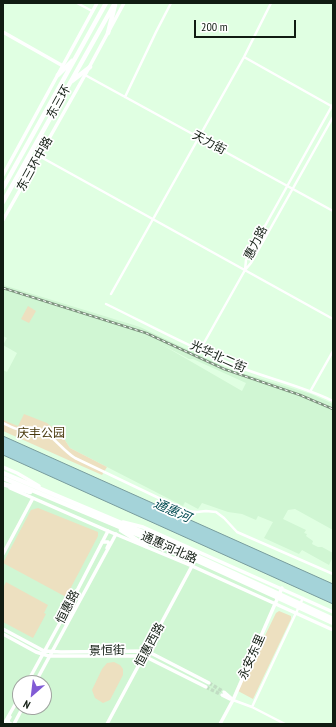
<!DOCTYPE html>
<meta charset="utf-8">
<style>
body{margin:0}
#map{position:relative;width:336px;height:727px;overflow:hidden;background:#e0ffe2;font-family:"PT Sans Narrow",sans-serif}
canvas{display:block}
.frame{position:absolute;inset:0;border:4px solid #111c12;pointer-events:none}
.north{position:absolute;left:12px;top:675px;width:40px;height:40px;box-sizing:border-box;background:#fff;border:1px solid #a0a4a0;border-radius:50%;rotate:208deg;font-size:11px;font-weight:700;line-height:16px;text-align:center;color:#111c12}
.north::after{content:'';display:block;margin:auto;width:14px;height:18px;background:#815bd5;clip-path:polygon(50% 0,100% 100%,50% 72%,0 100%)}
.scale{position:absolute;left:194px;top:20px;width:102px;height:18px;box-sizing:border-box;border:2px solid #111c12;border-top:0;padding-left:5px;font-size:12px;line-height:14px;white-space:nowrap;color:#111c12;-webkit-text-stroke:3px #fff;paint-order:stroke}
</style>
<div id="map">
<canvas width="336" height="727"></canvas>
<div class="frame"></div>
<div class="north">N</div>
<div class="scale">200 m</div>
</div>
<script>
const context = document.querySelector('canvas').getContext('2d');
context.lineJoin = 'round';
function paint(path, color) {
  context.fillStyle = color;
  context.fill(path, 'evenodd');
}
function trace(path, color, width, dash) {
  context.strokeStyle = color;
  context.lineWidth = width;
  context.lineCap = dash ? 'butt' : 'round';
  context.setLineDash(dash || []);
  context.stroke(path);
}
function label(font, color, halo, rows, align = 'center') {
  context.font = font + ' "PT Sans Narrow","Noto Sans SC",sans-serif';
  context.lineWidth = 3.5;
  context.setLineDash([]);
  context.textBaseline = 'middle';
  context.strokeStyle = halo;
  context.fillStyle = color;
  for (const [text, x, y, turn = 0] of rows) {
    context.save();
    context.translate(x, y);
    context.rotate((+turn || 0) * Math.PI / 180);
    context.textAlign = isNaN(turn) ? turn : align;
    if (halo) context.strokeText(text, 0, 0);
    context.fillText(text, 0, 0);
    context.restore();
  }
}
paint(new Path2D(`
 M 3,285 L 140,327 L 229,369 L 311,394 L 333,404 L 333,530 L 295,509 L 288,510 L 283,519 L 306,530 L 304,533 L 307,534 L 306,536 L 313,541 L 312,544 L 318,547 L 322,547 L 333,553 L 333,557 L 329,565 L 302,550 L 299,554 L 264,538 L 273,522 L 258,516 L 256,520 L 242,514 L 228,512 L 202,503 L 198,509 L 185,502 L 183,506 L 70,448 L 61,434 L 18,427 L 3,420 L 3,370 L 7,372 L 17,353 L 3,345 L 7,338 L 3,336 ZM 159,343 L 189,359 L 193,359 L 246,383 L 242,391 Z
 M 3,479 L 277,596 L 233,700 L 220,724 L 3,724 ZM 20,683 L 44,683 L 44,707 L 20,707 Z`), '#d0f6d3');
paint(new Path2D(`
 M 28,306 L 36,311 L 29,323 L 21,319 Z
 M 24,414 L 47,423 L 61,434 L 70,448 L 107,467 L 102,475 L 3,431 L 3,420 L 18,426 Z
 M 38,508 L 98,532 L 98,536 L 66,597 L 3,563 L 31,510 Z
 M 6,582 L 48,605 L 44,613 L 46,614 L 33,638 L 3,622 L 3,588 Z
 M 279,611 L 291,616 L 291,619 L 253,699 L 238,691 L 276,613 Z
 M 114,662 L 120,665 L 123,669 L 123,675 L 110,700 L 103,703 L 95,698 L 92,690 L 102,669 L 107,663 Z`), '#ede0c0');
const water = new Path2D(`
 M 3,436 L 333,584 L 333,604 L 3,455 Z`);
paint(water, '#a4d3d9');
trace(water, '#789c9d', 1);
trace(new Path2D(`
 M 209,683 L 224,692
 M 206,687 L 222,695`), '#c1ddc3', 3.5, [3.5, 2]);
trace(new Path2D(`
 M 77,3 L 92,11
 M 244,57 L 333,107
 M 85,75 L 333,211
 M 125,97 L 156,32 L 171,3
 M 39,156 L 333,319
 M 245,270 L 246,260 L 333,104
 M 111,294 L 244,57 L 271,3
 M 106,304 C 145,323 184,344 224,361 C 260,377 298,384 333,401
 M 200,350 L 245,270 L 251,263 L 333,117
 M 311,390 L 333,351
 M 3,423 C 8,425 13,429 18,429 C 27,429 28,425 39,429 C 53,435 62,450 75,458 L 186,511 L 197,512 L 206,511 L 216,512 L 224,518 L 237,532 L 333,574
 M 233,700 L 252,707 L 285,724
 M 252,707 L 303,598`), '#fff', 2.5);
trace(new Path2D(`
 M 3,32 L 63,66
 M 3,175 L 97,3
 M 3,220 L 85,75 L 124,3
 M 3,467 L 17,473 L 39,486
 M 10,488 L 108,531 L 192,566 L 333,630
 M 123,522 L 143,527 L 333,612
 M 3,554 L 33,498
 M 107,724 L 192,566
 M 220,724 L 233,700 L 282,588`), '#fff', 3.5);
trace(new Path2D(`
 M 102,542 L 108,542 L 109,544 L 107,548
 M 3,629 L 44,651 L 61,652 L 147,651 L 209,683
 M 3,634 L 36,652 L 49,656 L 144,656 L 206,687
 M 27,683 L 66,612 L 108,531
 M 35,683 L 116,534
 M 224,692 L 233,700
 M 222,695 L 230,699
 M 10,717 L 8,720 L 9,723 L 11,724
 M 4,724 L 20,696
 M 14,724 L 23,707`), '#fff', 3.5);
trace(new Path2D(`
 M 108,33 L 115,5
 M 58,75 L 72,61
 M 72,81 L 90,67
 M 3,188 L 106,3
 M 3,202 L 115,3
 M 3,473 L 164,541 L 333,619
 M 3,478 L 165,546 L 333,623
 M 3,484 L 30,492
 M 121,530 L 146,546`), '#fff', 4.5);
const rail = new Path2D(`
 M 3,288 L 146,333 L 224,369 L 300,395 L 333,409`);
trace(rail, '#7e937f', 2.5);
trace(rail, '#fff', 1, [3]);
label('12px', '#111c12', '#fff', [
 ["东三环",59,102,-61],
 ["天力街",209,143,28],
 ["东三环中路",35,164,-61],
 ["惠力路",256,243,-63],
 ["光华北二街",218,357,24],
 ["通惠河北路",169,548,24],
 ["恒惠路",68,607,-63],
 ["恒惠西路",150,645,-62],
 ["景恒街",107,651,-1],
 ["永安东里",252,657,-66]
]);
label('12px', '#49390c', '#fff', [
 ["庆丰公园",41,434]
]);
label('italic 13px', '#004a51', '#fff', [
 ["通惠河",172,511,24]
]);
</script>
